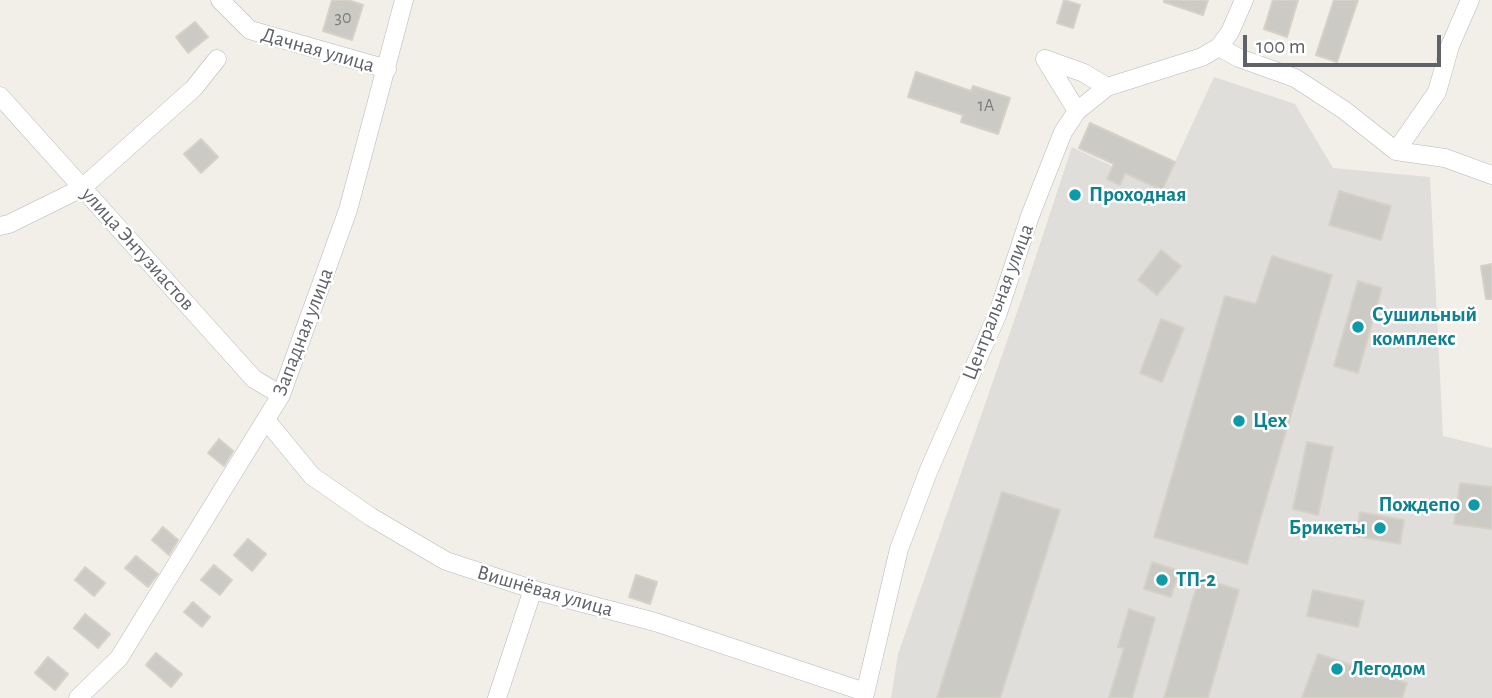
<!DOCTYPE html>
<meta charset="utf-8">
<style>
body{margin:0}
#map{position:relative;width:1492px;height:698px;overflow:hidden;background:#f1efe8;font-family:"Alegreya Sans",sans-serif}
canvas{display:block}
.scale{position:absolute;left:1243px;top:35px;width:198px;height:32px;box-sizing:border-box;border:4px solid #5f6368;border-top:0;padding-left:9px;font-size:21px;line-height:24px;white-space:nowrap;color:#5f6368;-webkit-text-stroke:5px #fff;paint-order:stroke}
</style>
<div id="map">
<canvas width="1492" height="698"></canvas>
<div class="scale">100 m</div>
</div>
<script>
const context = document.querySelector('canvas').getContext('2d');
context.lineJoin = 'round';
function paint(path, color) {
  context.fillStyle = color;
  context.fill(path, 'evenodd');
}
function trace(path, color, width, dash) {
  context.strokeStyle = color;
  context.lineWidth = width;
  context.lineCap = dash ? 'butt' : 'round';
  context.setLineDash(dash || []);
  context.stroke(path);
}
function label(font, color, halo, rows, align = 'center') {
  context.font = font + ' "Alegreya Sans",sans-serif';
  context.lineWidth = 5;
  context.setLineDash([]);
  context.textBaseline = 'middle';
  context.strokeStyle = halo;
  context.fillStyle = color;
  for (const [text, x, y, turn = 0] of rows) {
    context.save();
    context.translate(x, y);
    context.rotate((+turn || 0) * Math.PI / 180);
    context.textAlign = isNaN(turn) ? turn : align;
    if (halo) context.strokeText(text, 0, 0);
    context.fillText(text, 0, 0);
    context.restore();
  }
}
paint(new Path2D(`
 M 1214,77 L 1295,104 L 1333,168 L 1430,177 L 1443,436 L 1492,448 L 1492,698 L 891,698 L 898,654 L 1023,295 L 1072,147 L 1162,190 Z`), '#e0deda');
const building = new Path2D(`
 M 332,0 L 348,0 L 363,5 L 352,40 L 323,31 Z
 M 1064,0 L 1080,5 L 1073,28 L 1057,23 Z
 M 1164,0 L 1208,0 L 1203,15 L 1164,2 Z
 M 1273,0 L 1298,0 L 1287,37 L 1264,29 Z
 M 1334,0 L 1358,0 L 1337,62 L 1316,55 Z
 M 195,22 L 208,37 L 188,53 L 176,37 Z
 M 916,72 L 971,91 L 973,86 L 1010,98 L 998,134 L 961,122 L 963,115 L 908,97 Z
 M 1090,123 L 1175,162 L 1162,190 L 1125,173 L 1120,185 L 1107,179 L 1114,164 L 1079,148 Z
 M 201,139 L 218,157 L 201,173 L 184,154 Z
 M 1339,191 L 1391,206 L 1381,240 L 1329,225 Z
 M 1161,250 L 1181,266 L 1157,295 L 1138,280 Z
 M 1272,256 L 1332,275 L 1247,564 L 1154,537 L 1225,296 L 1256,304 Z
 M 1492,264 L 1492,299 L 1486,299 L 1481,266 Z
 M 1358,281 L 1382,288 L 1358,373 L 1334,366 Z
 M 1161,319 L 1184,328 L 1162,382 L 1140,373 Z
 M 219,439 L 233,451 L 224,466 L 208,453 Z
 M 1307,442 L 1333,447 L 1318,515 L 1293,509 Z
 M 1460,483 L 1492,487 L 1492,529 L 1454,524 Z
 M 1002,492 L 1060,510 L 1000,698 L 937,698 Z
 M 1360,512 L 1404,520 L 1400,544 L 1356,536 Z
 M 163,527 L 178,540 L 169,555 L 152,540 Z
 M 248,539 L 266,554 L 252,571 L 234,555 Z
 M 136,556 L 158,574 L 148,587 L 125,568 Z
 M 1152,562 L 1179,571 L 1171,597 L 1144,589 Z
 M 214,565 L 232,580 L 220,595 L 201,580 Z
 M 85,567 L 105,583 L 94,596 L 75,580 Z
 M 636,575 L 657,582 L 650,604 L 629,597 Z
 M 1199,578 L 1239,590 L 1208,698 L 1164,698 Z
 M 1313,590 L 1364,601 L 1358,627 L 1307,616 Z
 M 193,602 L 210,617 L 202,627 L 184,612 Z
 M 1129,609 L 1155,618 L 1132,698 L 1109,698 L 1124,648 L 1118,647 Z
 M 85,614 L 110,634 L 98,648 L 74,628 Z
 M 156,653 L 182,674 L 171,687 L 146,665 Z
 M 1318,654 L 1407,683 L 1402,698 L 1302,698 Z
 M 48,657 L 68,674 L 55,690 L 35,673 Z`);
paint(building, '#cccac5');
trace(building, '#d6d1c6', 2);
const minor = new Path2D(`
 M 220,0 L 250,30 L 387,69
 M 1219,47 L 1239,58 L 1295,78 L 1344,110 L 1396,151 L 1445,158 L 1492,175
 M 1045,59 L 1084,73 L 1107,87
 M 1045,59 L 1077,111
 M 0,96 L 254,379 L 281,395
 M 1396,151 L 1437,92 L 1450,46 L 1470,0
 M 0,226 L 9,224 L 82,188 L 194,88 L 217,59
 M 266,420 L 312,476 L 371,517 L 446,561 L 541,592 L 655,622 L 865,692
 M 78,698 L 119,658 L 281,395 L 348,210 L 404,0
 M 497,698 L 533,589
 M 864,698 L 899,549 L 928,472 L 998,313 L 1030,216 L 1063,132 L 1077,111 L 1107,87 L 1202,57 L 1219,47 L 1230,32 L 1244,0`);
trace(minor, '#b5b8bc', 19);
trace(minor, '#fff', 18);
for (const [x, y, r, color] of [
 [1075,195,7,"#0f9aa8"],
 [1358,327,7,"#0f9aa8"],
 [1239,421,7,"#0f9aa8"],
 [1474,505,7,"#0f9aa8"],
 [1380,528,7,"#0f9aa8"],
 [1162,580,7,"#0f9aa8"],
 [1337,669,7,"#0f9aa8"]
]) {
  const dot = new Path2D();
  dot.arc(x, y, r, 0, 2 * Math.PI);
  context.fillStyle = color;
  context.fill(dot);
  trace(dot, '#fff', 2.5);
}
label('18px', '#7a7d7f', null, [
 ["30",343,18],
 ["1А",986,106]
]);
label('21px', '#5f6368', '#fff', [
 ["Дачная улица",318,50,16],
 ["улица Энтузиастов",138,249,48],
 ["Центральная улица",998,302,-69],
 ["Западная улица",303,332,-69],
 ["Вишнёвая улица",545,591,16]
]);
label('bold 21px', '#0d838f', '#fff', [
 ["Проходная",1089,195],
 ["Сушильный",1372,315],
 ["комплекс",1372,339],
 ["Цех",1253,421],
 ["Пождепо",1460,505,"right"],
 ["Брикеты",1366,528,"right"],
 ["ТП-2",1176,580],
 ["Легодом",1351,669]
], 'left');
</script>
